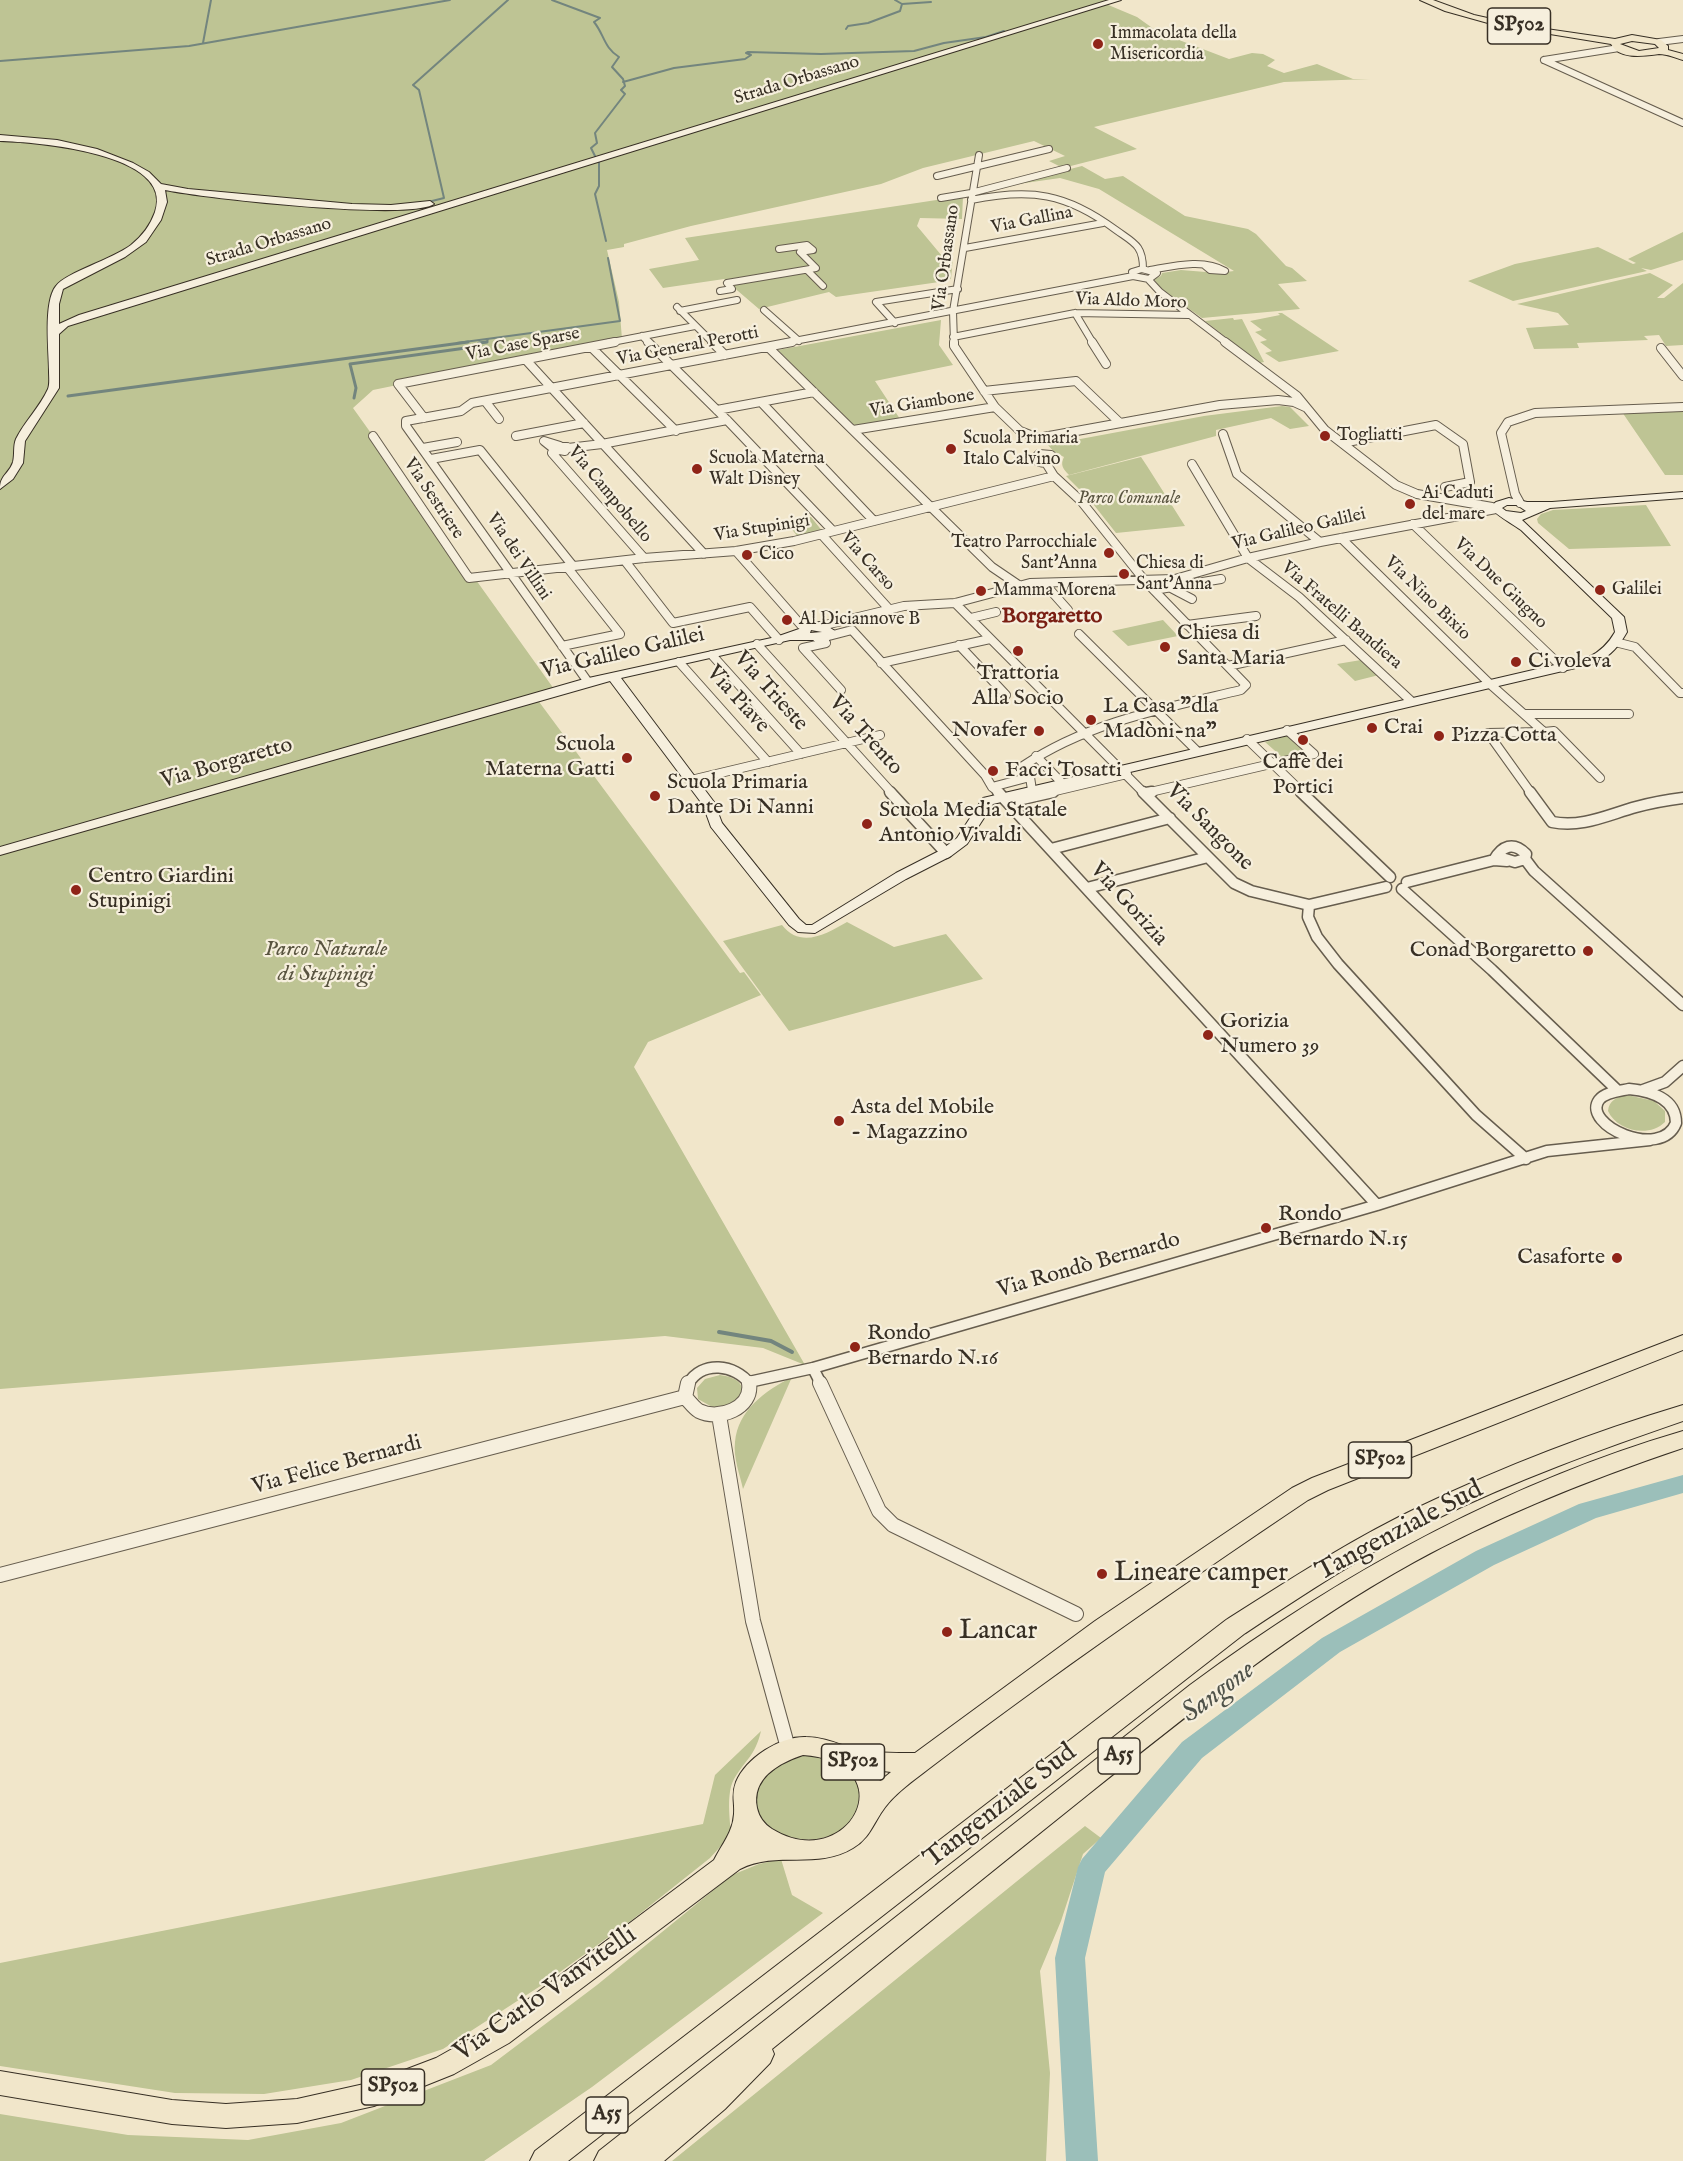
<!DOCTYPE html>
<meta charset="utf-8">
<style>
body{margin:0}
canvas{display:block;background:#f1e6ca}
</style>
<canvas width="1683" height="2161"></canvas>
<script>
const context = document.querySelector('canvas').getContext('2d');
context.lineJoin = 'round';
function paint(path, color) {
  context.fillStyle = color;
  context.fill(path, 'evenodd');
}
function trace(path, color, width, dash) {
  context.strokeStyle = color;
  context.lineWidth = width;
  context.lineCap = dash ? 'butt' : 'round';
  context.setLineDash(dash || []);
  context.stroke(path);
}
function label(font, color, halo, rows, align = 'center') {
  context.font = font + ' "IM FELL English",serif';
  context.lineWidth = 4.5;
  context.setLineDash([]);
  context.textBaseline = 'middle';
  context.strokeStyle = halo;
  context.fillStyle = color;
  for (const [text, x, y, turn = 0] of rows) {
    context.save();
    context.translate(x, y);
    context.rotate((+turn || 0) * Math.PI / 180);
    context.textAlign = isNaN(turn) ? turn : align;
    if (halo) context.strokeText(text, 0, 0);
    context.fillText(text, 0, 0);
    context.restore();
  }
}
paint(new Path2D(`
 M 0,0 L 1116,0 L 1106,4 L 1137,17 L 1158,32 L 1229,59 L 1252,53 L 1263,54 L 1275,60 L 1267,66 L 1284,73 L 1317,64 L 1353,79 L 1370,79 L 1284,82 L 1094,127 L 1137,149 L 1063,168 L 1049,161 L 1065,156 L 1034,141 L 923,168 L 881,184 L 691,226 L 624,244 L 624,247 L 607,250 L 619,302 L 622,339 L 373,390 L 353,408 L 554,689 L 534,695 L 740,973 L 744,972 L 761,995 L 648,1042 L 634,1067 L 805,1365 L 763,1348 L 665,1336 L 0,1389 Z
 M 1082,166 L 1105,179 L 1123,176 L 1185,216 L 1248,229 L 1256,234 L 1286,266 L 1292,268 L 1307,281 L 1278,284 L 1300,309 L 1202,318 L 1161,289 L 1154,279 L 1161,276 L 1162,273 L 1181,270 L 1218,273 L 1234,271 L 1099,189 L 1060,178 L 1004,186 Z
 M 963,196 L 962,219 L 920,218 L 917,226 L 942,256 L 953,256 L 951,279 L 939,282 L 836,297 L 829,292 L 759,309 L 724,279 L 663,288 L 649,269 L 699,260 L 685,238 Z
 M 1683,232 L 1683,260 L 1651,270 L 1641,268 L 1647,271 L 1513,301 L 1468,281 L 1515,264 L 1598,247 L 1633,264 L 1636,263 L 1628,259 Z
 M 1650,273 L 1673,285 L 1657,298 L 1664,298 L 1683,283 L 1683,345 L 1666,346 L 1659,335 L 1644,336 L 1648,340 L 1577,343 L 1579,348 L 1534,349 L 1526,328 L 1569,325 L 1558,313 L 1517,304 Z
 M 1278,313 L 1282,313 L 1339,351 L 1279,362 L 1265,353 L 1272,351 L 1260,342 L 1267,340 L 1255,332 L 1262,330 L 1250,321 L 1280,315 Z
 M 1233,318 L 1234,320 L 1242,319 L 1264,362 L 1259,363 L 1205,321 Z
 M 941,320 L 939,345 L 953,365 L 875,381 L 900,419 L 856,427 L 778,350 Z
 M 1282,406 L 1290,407 L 1309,426 L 1290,429 L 1271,418 L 1216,430 L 1216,436 L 1069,475 C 1063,469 1060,465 1064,457 L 1054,452 L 1048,445 L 1204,416 Z
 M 1683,410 L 1683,475 L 1665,475 L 1622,412 Z
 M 1141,457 L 1147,466 L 1185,526 L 1116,533 L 1090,500 L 1066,476 Z
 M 1646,505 L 1671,546 L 1569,549 L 1538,523 L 1537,519 L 1541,514 L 1553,510 Z
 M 811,517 L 823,532 L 799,538 L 784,520 Z
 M 1163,620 L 1178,636 L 1128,646 L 1112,631 Z
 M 1361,660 L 1379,675 L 1355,681 L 1337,664 Z
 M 1291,735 L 1307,751 L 1282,757 L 1265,742 Z
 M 847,922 L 894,947 L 946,934 L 983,979 L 789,1031 L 723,941 L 782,925 C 801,949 826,934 847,922 Z
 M 1627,1095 L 1654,1101 L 1665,1111 L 1665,1122 C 1649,1138 1617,1131 1608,1111 C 1609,1100 1617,1097 1627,1095 Z
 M 720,1375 C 732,1377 743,1380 743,1394 L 729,1407 L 714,1408 L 698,1399 L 697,1388 L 705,1379 Z
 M 792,1377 L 743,1489 C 740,1475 733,1457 735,1442 C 738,1410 765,1391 792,1377 Z
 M 761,1731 C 755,1756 746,1759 734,1779 C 726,1794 730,1819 731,1835 L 710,1858 L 632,1920 L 542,1985 L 443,2049 L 351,2080 L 264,2094 L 175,2093 L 0,2066 L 0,1963 L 703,1824 L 715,1775 Z
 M 807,1753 C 812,1753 820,1753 825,1755 C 849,1764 872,1789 856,1815 C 823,1867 725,1827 761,1780 C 765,1774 770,1765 776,1762 C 785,1758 797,1756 807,1753 Z
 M 1085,1826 L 1101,1838 L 1083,1854 L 1061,1921 L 1040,1971 L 1050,2073 L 1046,2161 L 672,2161 Z
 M 781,1859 L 792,1895 L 823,1913 L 592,2087 L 484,2161 L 0,2161 L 0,2114 L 128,2135 L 248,2140 L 341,2123 L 491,2065 L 597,1985 L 732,1875 L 759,1864 Z`), '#bec494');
trace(new Path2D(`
 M 552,0 L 600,18 L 594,22 C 604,34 604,48 619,57 L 612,67 L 623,79 L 625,86 L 621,90 L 625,94 L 595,133 L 597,143 L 591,148 L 595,156
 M 895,0 L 902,4
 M 846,29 L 848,26 L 868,23 L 900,11 L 902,4 L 931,2
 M 203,43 L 211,0
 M 0,61 L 189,46 L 450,0
 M 623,82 L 674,68 L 745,59 L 751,55 L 746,53 L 748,52 L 821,54 L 914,51 L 944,43 L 986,37 L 1004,31
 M 599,162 L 599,186 L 595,194 L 606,241
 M 428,202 L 444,198 L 419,90 L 413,85 L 508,0
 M 457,343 L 620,321 L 608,258
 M 479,343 L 487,342 L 488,339`), '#73857e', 2);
trace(new Path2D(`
 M 479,343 L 487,342
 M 68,396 L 468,342
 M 354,398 L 356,388 L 350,364 L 473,347`), '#73857e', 3);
trace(new Path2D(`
 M 719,1332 L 771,1341 L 792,1352`), '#73857e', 4);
paint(new Path2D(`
 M 1683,1475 L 1683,1493 L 1596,1518 L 1494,1565 L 1340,1652 L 1202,1758 L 1105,1872 L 1085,1958 L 1098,2161 L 1066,2161 L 1055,1958 L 1078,1867 L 1082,1859 L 1182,1742 L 1322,1638 L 1476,1551 L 1579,1504 Z`), '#9bbfba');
const streetFar3 = new Path2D(`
 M 1659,42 L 1683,39
 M 1544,60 L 1683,123
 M 1544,60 L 1619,48
 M 937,176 L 1049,149
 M 941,198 L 971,193 L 1067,168
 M 971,200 C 1031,188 1066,193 1116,230 C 1134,243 1143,245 1143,269
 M 965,248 L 1103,223
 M 1142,269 L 1157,273 L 1149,279 L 1133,276 L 1132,272 Z
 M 807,270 L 823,286
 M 1150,270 C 1173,266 1204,258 1225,271 L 1210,270 L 1204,265
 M 1148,279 L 1160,292 L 1227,343
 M 720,291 L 732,289 L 727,283 L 816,268 L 800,252 L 813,250 L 807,245 L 779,249
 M 677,307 L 713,343
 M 764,310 L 799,341
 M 680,311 L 737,300
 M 1075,313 L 1093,343
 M 895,323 L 876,302 L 958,289
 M 642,336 L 649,343
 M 953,337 L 1075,313 L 1189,315
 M 607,343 L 695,326
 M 784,343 L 1133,276
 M 954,343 L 953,311 L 979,155`);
const streetFar2 = new Path2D(`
 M 648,342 L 727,420 L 833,531
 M 712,342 L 725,355
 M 954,342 L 954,346 L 995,407 L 1020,431 L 1038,438 L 1220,405 L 1278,400 L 1294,402 L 1305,407
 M 1092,342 L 1106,364
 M 1225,342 L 1297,396 L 1325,430 L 1396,485 L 1417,494 L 1492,507
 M 591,347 L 676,431
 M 768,347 L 992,567 L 1020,586
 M 1661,348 L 1683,376
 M 526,360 L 704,554
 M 984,391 L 1076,381 L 1120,423
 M 485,401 L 499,419
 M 761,402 L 874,521
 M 717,410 L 814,392
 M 424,418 L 398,384 L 615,342
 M 853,430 L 995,407
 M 1223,434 L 1237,474 L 1320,542
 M 373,436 L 469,578 L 644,558 L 736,551 L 794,541 L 1054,476
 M 516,436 L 584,423
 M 1342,443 L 1436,425 L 1463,444 L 1470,482 L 1445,487
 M 556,447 L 567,447 L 565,451 L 554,449 Z
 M 423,448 L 457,442
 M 568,448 L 602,444 L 727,420
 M 554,449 L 544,441 L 560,446
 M 557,451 L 552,453 L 644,558
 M 1039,454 L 1051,455 L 1055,459 C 1048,464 1041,464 1034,459 Z
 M 431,459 L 480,450 L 573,566
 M 1192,464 L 1248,558 L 1299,597 L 1411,701
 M 1520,503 L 1515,494 L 1501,433 L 1508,422 L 1535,413 L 1683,407
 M 1413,524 L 1563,668
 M 822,535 L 889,609
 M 1341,538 L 1490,684 L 1544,732 L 1554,731 L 1600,778
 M 736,551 L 801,625 L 807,627
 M 625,561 L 673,623 L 750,607 L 779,640
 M 1044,583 L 1068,610
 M 1171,588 L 1192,599
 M 1154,590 L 1221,579
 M 955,603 L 1144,793
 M 971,618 L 996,612
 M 1187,625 L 1256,616
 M 821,626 L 904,606 L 955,603 L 1030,583 L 1175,579 L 1248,558 L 1320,542 L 1496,509
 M 1079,634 L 1197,751
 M 817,638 L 825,641 L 825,637 L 852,630 L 985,775 L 992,787 L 1000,793
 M 825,641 L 826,643 L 803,648 L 841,690
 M 1615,642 L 1635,647 L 1680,693 L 1683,693
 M 757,644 L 892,793
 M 959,645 L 1006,695
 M 562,646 L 620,634 L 567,567
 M 712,655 L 801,754
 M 679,662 L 768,762
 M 881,663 L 990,639
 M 1228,666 L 1346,640
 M 588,682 L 406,426 L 406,421 L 461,411 L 472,403 L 792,342
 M 1524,714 L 1629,714
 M 1247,739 L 1303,793
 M 1036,756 L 1062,783
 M 691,780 L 880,735
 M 992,787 L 1030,777
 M 1032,790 L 1030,777 L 1023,766 C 1088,722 1165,708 1241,690 L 1246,685 L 1145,581 L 1081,501 L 1054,476 L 1046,463
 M 1047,793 L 1127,774
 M 1146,793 L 1314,754 L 1287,730
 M 1531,793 L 1488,733 L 1544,732`);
const streetFar1 = new Path2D(`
 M 890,792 L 946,853
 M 998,792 L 1377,1205
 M 1143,792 L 1234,883 L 1251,891 L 1309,905 L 1386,887
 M 1301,792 L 1390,877
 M 1530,792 L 1552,822 C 1582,828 1607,815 1636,807 C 1651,803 1667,800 1683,798
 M 1146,793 L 1152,792
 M 1009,802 L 1053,792
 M 1051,849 L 1170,818
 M 1525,859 L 1534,871 L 1683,1005
 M 1494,860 C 1502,846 1513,841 1526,854 L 1525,859 L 1515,862 L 1502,858
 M 1407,882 L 1494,860 L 1507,861
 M 1087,888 L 1208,857
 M 1402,889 L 1492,970 L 1617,1090
 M 1309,905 L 1308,917 L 1317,937 L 1338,964 L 1476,1115 L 1526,1159
 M 1629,1089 C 1650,1091 1676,1098 1676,1123 C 1661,1161 1581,1125 1599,1100 C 1605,1092 1620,1091 1629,1089 Z
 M 1643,1090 L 1665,1082 L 1683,1066
 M 813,1368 L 821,1384
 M 749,1382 L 813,1368 L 1377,1205 L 1547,1151 L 1650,1140
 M 688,1384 C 702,1360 735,1364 750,1384`);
const street = new Path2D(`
 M 688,1383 L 685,1397 C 689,1401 694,1408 699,1411 C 719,1421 753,1408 749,1383
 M 820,1383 L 879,1511 L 893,1525 L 1076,1614
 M 719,1415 L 753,1621 L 788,1748
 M 0,1575 L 685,1397`);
const secondary = new Path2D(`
 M 1109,0 L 1121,0 L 68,326 L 59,334 L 59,388 L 25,441 L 23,463 L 13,479 L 0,489 C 0,475 9,474 13,462 C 15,454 13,446 16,439 C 24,422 40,407 48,389 C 50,384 49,377 49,371 C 49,351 43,302 56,286 C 65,273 113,259 131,245 C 142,236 150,226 155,212 C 176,153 35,142 0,141 L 0,135 L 57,140 L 97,149 L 133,163 L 149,172 L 161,184 L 188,189 L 352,204 L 391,205 L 430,201 L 434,204 C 409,221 203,198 165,190 L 167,202 L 161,220 L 146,242 L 125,257 L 63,289 L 59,304 L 59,324 L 79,315 Z
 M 1683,492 L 1683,498 L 1550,508 L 1522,520 L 1624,617 L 1627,632 C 1619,646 1611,655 1597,663 L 993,804 L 967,844 L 951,856 L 906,879 L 815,933 L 798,932 L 789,925 L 711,827 L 703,805 L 610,681 L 0,855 L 0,847 L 584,679 L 776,637 L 799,629 L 803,624 L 821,622 L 835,631 L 829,640 L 790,640 L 621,678 L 714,802 L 722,823 L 799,919 L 806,925 L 812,925 L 896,873 L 941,850 L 957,838 L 983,798 L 1589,657 C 1601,651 1608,644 1615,632 L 1612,618 L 1521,530 C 1510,522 1498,517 1490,507 L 1496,502 L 1509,498 L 1527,502 L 1552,502 ZM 1507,505 L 1517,505 L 1526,511 L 1521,513 L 1506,511 L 1502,508 ZM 811,630 L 822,632 L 810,633 Z`);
const primary = new Path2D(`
 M 1420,0 L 1433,0 L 1474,15 L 1519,25 L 1615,39 L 1632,35 L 1661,40 L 1668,46 L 1668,50 L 1683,54 L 1683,60 C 1676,58 1667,54 1659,54 C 1644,56 1619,60 1611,44 L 1495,25 L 1445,11 ZM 1632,41 L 1655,44 L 1659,48 L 1639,51 L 1620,44 Z
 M 1683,1335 L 1683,1350 L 1328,1490 L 1308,1500 C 1180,1586 1053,1674 931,1767 C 914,1780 892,1795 881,1813 C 872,1827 868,1839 853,1848 C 817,1870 777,1850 740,1869 L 509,2043 L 454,2074 L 374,2106 L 297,2123 L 226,2128 L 172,2124 L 0,2095 L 0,2071 L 172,2100 L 226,2104 L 297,2099 L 373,2082 L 436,2058 L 491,2027 L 714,1860 C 722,1844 733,1832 734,1814 C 735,1802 731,1795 736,1782 C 746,1758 780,1736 806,1737 C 822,1737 836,1743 851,1748 C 871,1753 895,1753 915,1753 L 1095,1621 L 1292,1488 L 1312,1478 ZM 803,1755 C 908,1763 849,1876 772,1829 C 764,1824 759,1817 757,1808 C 751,1778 779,1763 803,1755 ZM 875,1770 L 891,1772 L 880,1781 Z`);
const highway = new Path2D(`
 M 1683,1405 L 1683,1421 C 1599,1450 1516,1480 1436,1519 C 1369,1551 1306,1593 1244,1634 L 568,2161 L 530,2161 L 535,2151 L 1226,1620 C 1289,1580 1352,1539 1419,1507 C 1504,1466 1593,1432 1683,1405 Z
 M 1683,1431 L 1683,1448 C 1591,1479 1500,1515 1414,1562 C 1296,1627 1191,1712 1086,1796 C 981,1880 877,1964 772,2049 L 774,2054 L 770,2063 L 725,2109 L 664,2161 L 594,2161 L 599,2151 L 1190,1685 C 1340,1574 1503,1484 1683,1431 Z`);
trace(streetFar3, '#665d4e', 8);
trace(streetFar2, '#665d4e', 10);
trace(streetFar1, '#665d4e', 13);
trace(street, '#665d4e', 16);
trace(secondary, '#372f24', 2);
trace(primary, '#372f24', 2);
trace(highway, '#372f24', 2);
trace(streetFar3, '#f6efdd', 6);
trace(streetFar2, '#f6efdd', 8);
trace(streetFar1, '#f6efdd', 10);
trace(street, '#f6efdd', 14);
paint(secondary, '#f6efdd');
paint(primary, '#f1e6ca');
paint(highway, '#f1e6ca');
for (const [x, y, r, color] of [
 [1098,44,6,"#8f2418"],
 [1325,436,6,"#8f2418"],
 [951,449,6,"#8f2418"],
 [697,469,6,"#8f2418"],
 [1410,504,6,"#8f2418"],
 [1109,553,6,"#8f2418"],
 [747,555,6,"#8f2418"],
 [1124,574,6,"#8f2418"],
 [1600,590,6,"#8f2418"],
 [981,591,6,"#8f2418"],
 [787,620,6,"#8f2418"],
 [1165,647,6,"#8f2418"],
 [1018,651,6,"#8f2418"],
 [1516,662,6,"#8f2418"],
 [1091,720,6,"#8f2418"],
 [1372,728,6,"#8f2418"],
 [1039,731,6,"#8f2418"],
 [1439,736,6,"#8f2418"],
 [1303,740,6,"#8f2418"],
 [627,758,6,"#8f2418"],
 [993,771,6,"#8f2418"],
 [655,796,6,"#8f2418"],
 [867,824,6,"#8f2418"],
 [76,890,6,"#8f2418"],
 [1588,951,6,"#8f2418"],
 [1208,1035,6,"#8f2418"],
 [839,1121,6,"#8f2418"],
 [1266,1228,6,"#8f2418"],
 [1617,1258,6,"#8f2418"],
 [855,1347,6,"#8f2418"],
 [1102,1574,6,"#8f2418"],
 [947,1632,6,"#8f2418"]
]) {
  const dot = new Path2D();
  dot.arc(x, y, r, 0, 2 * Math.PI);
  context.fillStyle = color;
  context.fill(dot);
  trace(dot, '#f6efdd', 2);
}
label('18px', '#372f24', '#f6efdd', [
 ["Immacolata della",1110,34],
 ["Misericordia",1110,55],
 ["Togliatti",1337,436],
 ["Scuola Primaria",963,439],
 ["Italo Calvino",963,460],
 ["Scuola Materna",709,459],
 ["Walt Disney",709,480],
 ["Ai Caduti",1422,494],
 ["del mare",1422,515],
 ["Teatro Parrocchiale",1097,543,"right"],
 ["Sant'Anna",1097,564,"right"],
 ["Cico",759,555],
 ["Chiesa di",1136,564],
 ["Sant'Anna",1136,585],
 ["Galilei",1612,590],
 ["Mamma Morena",993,591],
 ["Al Diciannove B",799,620]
], 'left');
label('18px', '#372f24', '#f6efdd', [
 ["Strada Orbassano",797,81,-17],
 ["Via Gallina",1032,221,-11],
 ["Strada Orbassano",269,243,-17],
 ["Via Orbassano",947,258,-82],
 ["Via Aldo Moro",1131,302,2],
 ["Via Case Sparse",523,345,-11],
 ["Via General Perotti",688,347,-11],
 ["Via Giambone",922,404,-9],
 ["Via Campobello",609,495,50],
 ["Via Sestriere",433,499,56],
 ["Via Stupinigi",762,529,-9],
 ["Via Galileo Galilei",1299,530,-13],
 ["Via dei Villini",518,557,56],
 ["Via Carso",867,562,48],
 ["Via Due Giugno",1500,584,44],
 ["Via Nino Bixio",1427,599,44],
 ["Via Fratelli Bandiera",1341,616,41]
]);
label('italic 18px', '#595440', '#f6efdd', [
 ["Parco Comunale",1129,499]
]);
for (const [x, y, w] of [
 [1519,26,63],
 [1380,1460,63],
 [1119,1756,42],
 [853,1762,63],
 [393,2087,63],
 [607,2115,42]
]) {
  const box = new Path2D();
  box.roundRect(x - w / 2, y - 18, w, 36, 4.5);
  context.fillStyle = '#f6efdd';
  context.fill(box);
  trace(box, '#372f24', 1.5);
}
label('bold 21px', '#372f24', null, [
 ["SP502",1519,26],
 ["SP502",1380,1460],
 ["A55",1119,1756],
 ["SP502",853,1762],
 ["SP502",393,2087],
 ["A55",607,2115]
]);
label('bold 22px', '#7a1f14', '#f6efdd', [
 ["Borgaretto",1052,617]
]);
label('22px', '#372f24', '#f6efdd', [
 ["Chiesa di",1177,634],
 ["Santa Maria",1177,659],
 ["Ci voleva",1528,662],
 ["Trattoria",1018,674,"center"],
 ["Alla Socio",1018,699,"center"],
 ["La Casa \"dla",1103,707],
 ["Madòni-na\"",1103,732],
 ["Crai",1384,728],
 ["Novafer",1027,731,"right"],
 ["Pizza Cotta",1451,736],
 ["Scuola",615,745,"right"],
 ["Materna Gatti",615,770,"right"],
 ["Caffè dei",1303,763,"center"],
 ["Portici",1303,788,"center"],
 ["Facci Tosatti",1005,771],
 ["Scuola Primaria",667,783],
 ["Dante Di Nanni",667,808],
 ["Scuola Media Statale",879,811],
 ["Antonio Vivaldi",879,836],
 ["Centro Giardini",88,877],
 ["Stupinigi",88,902],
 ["Conad Borgaretto",1576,951,"right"],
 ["Gorizia",1220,1022],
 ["Numero 39",1220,1047],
 ["Asta del Mobile",851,1108],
 ["- Magazzino",851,1133],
 ["Rondo",1278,1215],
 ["Bernardo N.15",1278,1240],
 ["Casaforte",1605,1258,"right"],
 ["Rondo",867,1334],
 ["Bernardo N.16",867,1359]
], 'left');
label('22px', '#372f24', '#f6efdd', [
 ["Via Galileo Galilei",623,654,-13],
 ["Via Trieste",770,692,48],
 ["Via Piave",737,700,48],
 ["Via Trento",865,736,48],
 ["Via Borgaretto",227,764,-16],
 ["Via Sangone",1209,828,45],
 ["Via Gorizia",1128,905,48],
 ["Via Rondò Bernardo",1089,1266,-16],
 ["Via Felice Bernardi",337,1466,-15]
]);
label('italic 22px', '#595440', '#f6efdd', [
 ["Parco Naturale",326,950],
 ["di Stupinigi",326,975]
]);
label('27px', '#372f24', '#f6efdd', [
 ["Tangenziale Sud",1400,1532,-28],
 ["Tangenziale Sud",1001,1807,-38],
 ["Via Carlo Vanvitelli",546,1995,-35]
]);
label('27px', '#372f24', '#f6efdd', [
 ["Lineare camper",1114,1574],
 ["Lancar",959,1632]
], 'left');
label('italic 28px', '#50534a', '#f6efdd', [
 ["Sangone",1219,1693,-37]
]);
</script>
